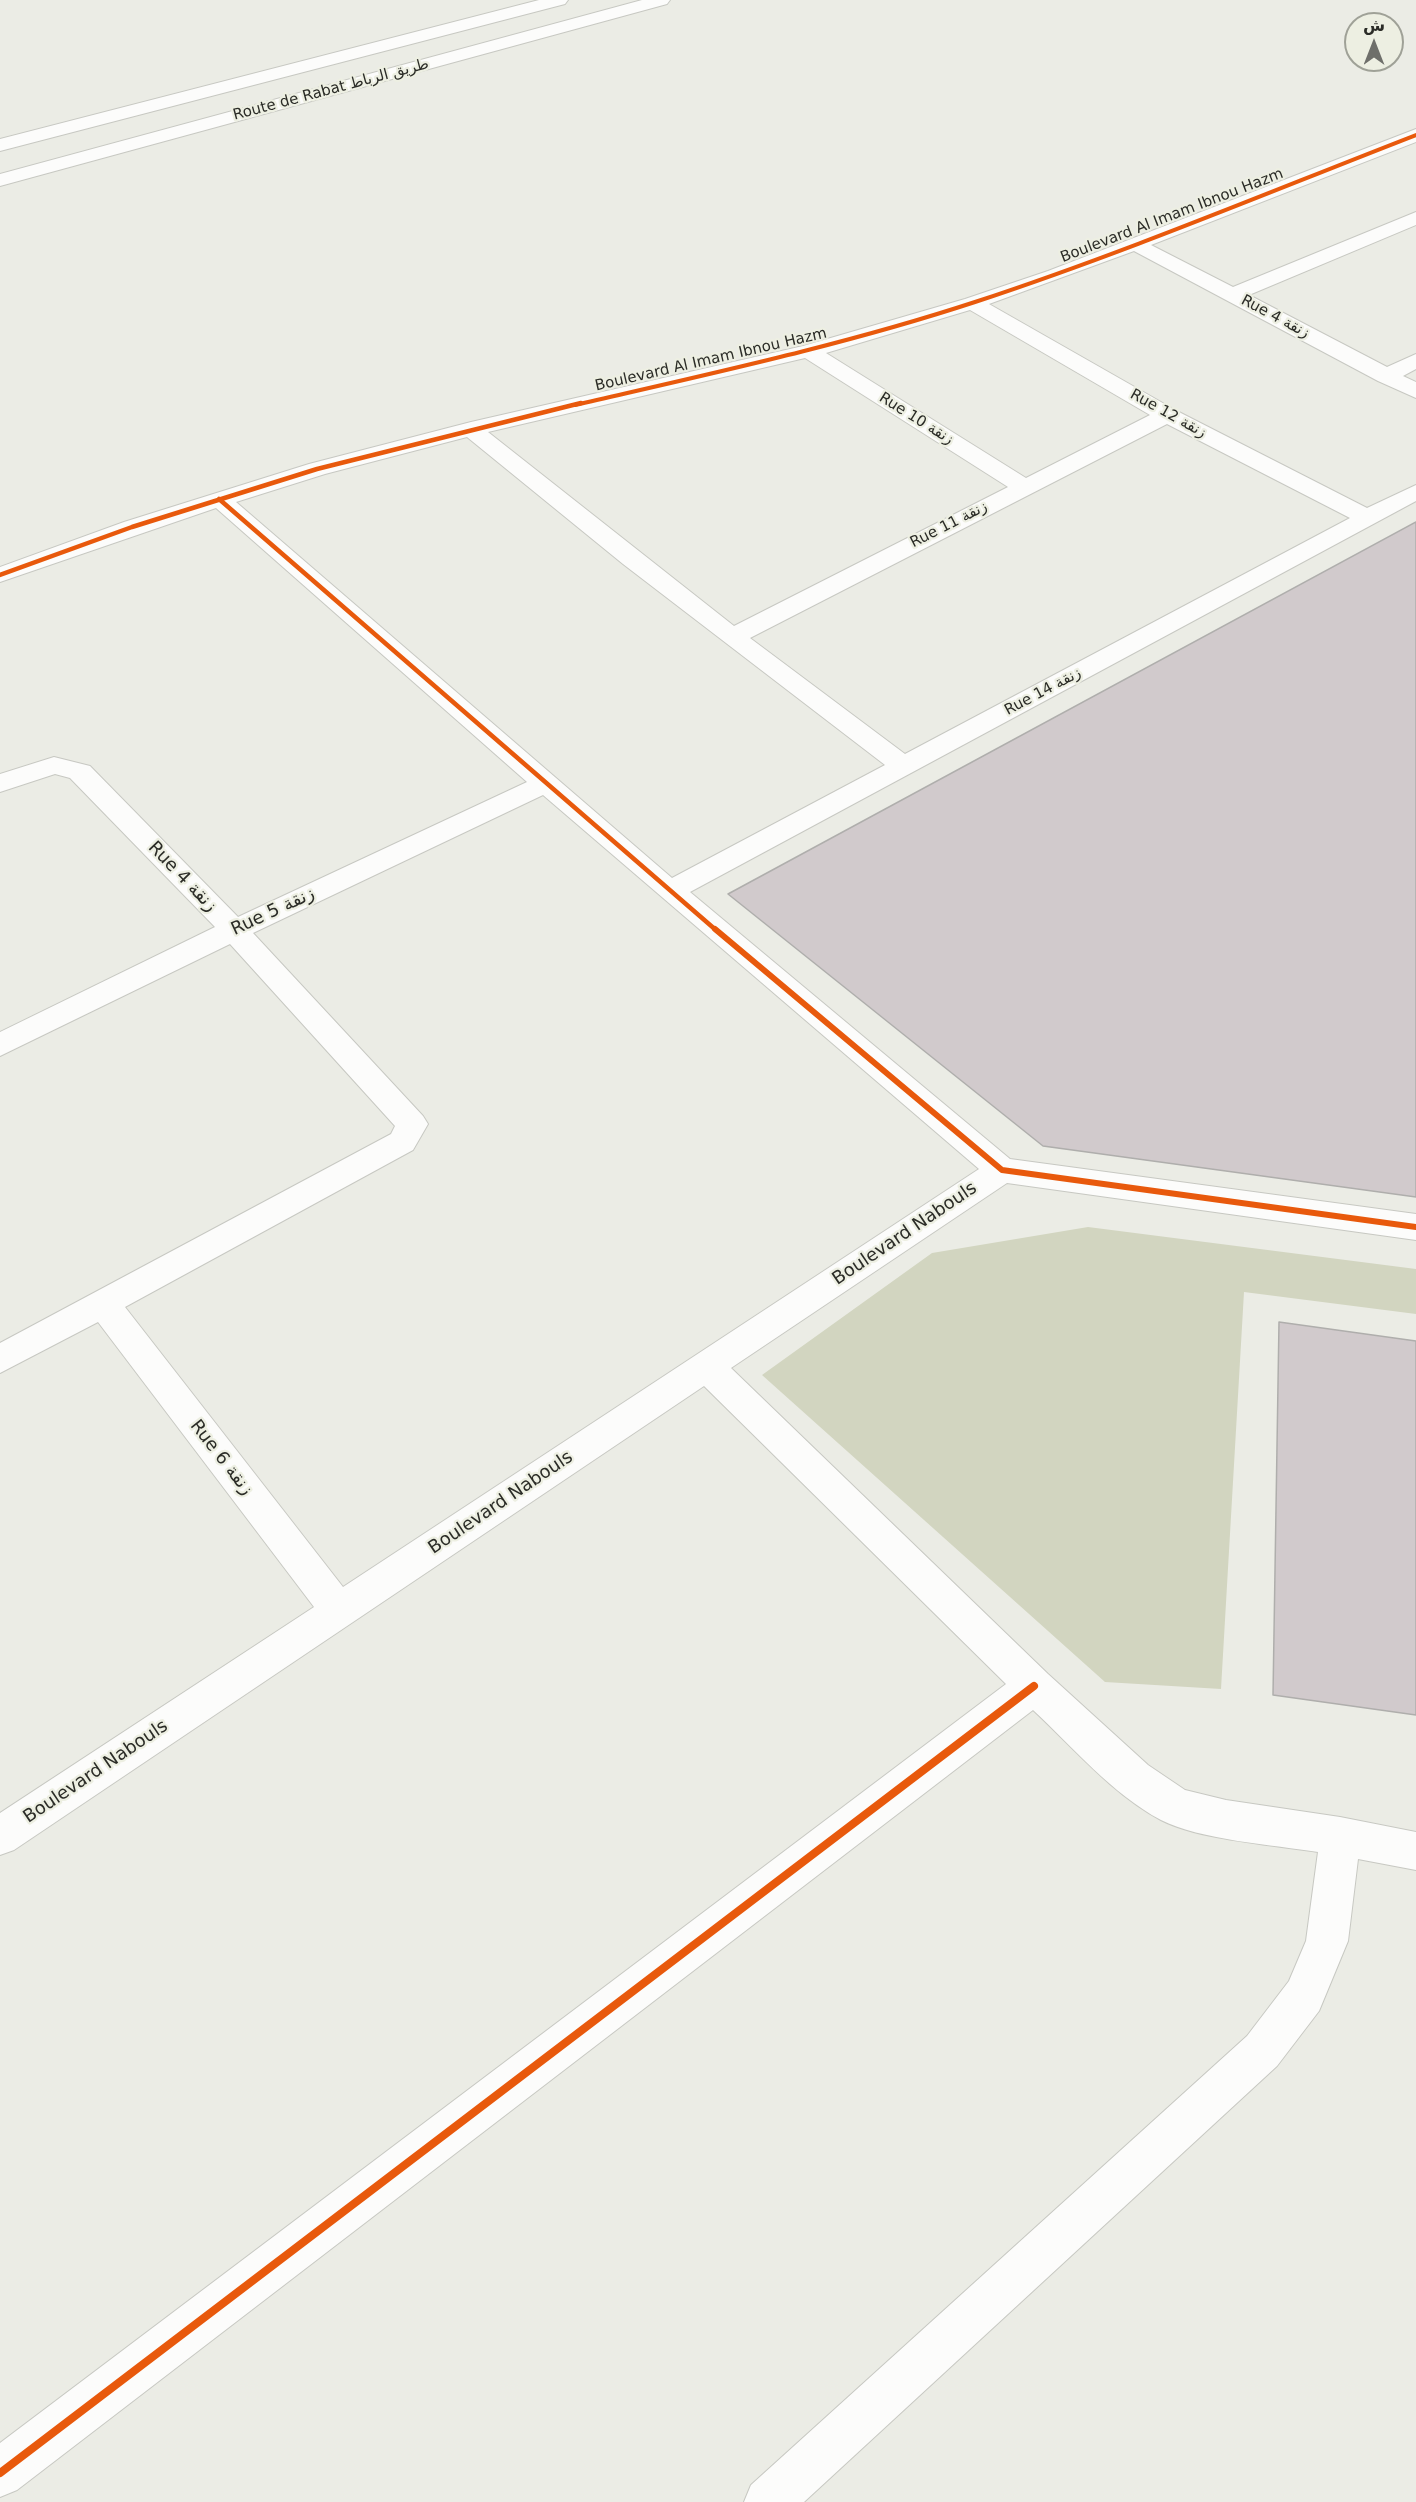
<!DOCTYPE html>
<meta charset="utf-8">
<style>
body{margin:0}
#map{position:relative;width:1416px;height:2502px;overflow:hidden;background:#ebece5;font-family:"DejaVu Sans",Cairo,sans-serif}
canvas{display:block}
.north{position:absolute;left:1344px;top:12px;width:60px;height:60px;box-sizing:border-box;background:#edefe2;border:2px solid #9fa197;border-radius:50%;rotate:0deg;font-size:16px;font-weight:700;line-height:24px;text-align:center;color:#2b2c27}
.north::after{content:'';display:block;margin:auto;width:21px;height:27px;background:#6e6f6a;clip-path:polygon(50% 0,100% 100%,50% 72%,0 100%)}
</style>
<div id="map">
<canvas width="1416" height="2502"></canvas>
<div class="north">ش</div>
</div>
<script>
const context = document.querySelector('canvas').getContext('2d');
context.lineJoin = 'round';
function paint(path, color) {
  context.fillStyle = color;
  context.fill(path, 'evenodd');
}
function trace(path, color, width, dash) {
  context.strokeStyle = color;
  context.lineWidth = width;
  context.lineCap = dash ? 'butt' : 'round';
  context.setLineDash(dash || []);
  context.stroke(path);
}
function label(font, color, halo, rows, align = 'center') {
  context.font = font + ' "DejaVu Sans",Cairo,sans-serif';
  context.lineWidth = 4.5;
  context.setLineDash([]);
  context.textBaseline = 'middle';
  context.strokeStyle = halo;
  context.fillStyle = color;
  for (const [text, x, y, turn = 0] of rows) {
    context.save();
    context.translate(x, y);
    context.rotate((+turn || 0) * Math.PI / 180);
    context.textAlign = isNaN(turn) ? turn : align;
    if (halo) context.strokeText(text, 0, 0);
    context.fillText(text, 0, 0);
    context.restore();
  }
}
paint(new Path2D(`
 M 1088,1227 L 1416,1269 L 1416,1314 L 1244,1292 L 1221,1689 L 1105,1682 L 762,1375 L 932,1253 Z`), '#d2d5c0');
const building = new Path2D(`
 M 1416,522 L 1416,1197 L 1043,1146 L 728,894 Z
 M 1279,1322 L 1416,1341 L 1416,1715 L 1273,1695 Z`);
paint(building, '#d1cacc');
trace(building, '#afaeac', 1.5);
const street = new Path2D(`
 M 1416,129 L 1416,142 L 1151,245 L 1233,287 L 1416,212 L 1416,225 L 1249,295 L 1387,367 L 1416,354 L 1416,369 L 1403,376 L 1416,382 L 1416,398 L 1378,381 L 1134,251 L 989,304 L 1175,410 L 1367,508 L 1416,485 L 1416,501 L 690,892 L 1010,1159 L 1416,1214 L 1416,1240 L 1007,1183 L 731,1368 L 1048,1674 L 1148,1765 L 1185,1790 L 1226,1800 L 1340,1817 L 1416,1832 L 1416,1870 L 1358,1859 L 1348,1941 L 1319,2011 L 1277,2066 L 804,2502 L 744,2502 L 751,2485 L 1247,2036 L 1289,1981 L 1306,1941 L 1318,1852 C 1274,1845 1200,1840 1161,1820 C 1112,1794 1073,1747 1033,1710 L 17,2490 L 0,2497 L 0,2443 L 1006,1684 L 704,1386 L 14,1850 L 0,1855 L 0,1813 L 314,1607 L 98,1322 L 0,1373 L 0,1343 L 391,1134 L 395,1126 L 230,944 L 0,1056 L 0,1032 L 215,927 L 70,778 L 55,774 L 0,792 L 0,774 L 54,757 L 90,766 L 238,917 L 527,782 L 216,508 L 0,582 L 0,567 L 124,522 L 309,464 L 471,422 L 803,346 L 965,299 L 1048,271 ZM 970,310 L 1150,415 L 1026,478 L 826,353 ZM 805,358 L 1008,487 L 734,626 L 488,432 ZM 1167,424 L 1350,518 L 905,754 L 750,638 ZM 467,437 L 623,564 L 885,765 L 672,878 L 236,502 L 325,474 ZM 543,795 L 979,1169 L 343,1587 L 125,1307 L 413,1150 L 428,1124 L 423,1116 L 253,933 Z`);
const primary = new Path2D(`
 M 539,0 L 568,0 L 565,4 L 0,151 L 0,139 Z
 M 642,0 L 670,0 L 667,4 L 0,186 L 0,174 Z`);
trace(street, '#c7c8c2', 2);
trace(primary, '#c7c8c2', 2);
paint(street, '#fcfcfb');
paint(primary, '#fcfcfb');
trace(new Path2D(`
 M 575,405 C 709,374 844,345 975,302 C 1124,253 1269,192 1416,135`), '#e8590c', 4);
trace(new Path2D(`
 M 219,499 L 717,931
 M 0,575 L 132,527 L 317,469 L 581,403`), '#e8590c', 4.5);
trace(new Path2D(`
 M 715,929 L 1002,1170 L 1416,1227`), '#e8590c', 6);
trace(new Path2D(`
 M 0,2473 L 1034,1686`), '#e8590c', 8);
label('15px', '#2b2c27', '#edefe2', [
 ["Route de Rabat طريق الرباط",331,90,-15],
 ["Boulevard Al Imam Ibnou Hazm",1172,216,-21],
 ["Rue 4 زنقة",1275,317,28],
 ["Boulevard Al Imam Ibnou Hazm",711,360,-13],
 ["Rue 12 زنقة",1168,414,29],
 ["Rue 10 زنقة",916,419,32],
 ["Rue 11 زنقة",949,525,-27],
 ["Rue 14 زنقة",1043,692,-28]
]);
label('18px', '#2b2c27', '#edefe2', [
 ["Rue 4 زنقة",182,877,46],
 ["Rue 5 زنقة",273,912,-25],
 ["Boulevard Nabouls",905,1234,-34],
 ["Rue 6 زنقة",221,1458,52],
 ["Boulevard Nabouls",501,1503,-34],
 ["Boulevard Nabouls",96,1772,-34]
]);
</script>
